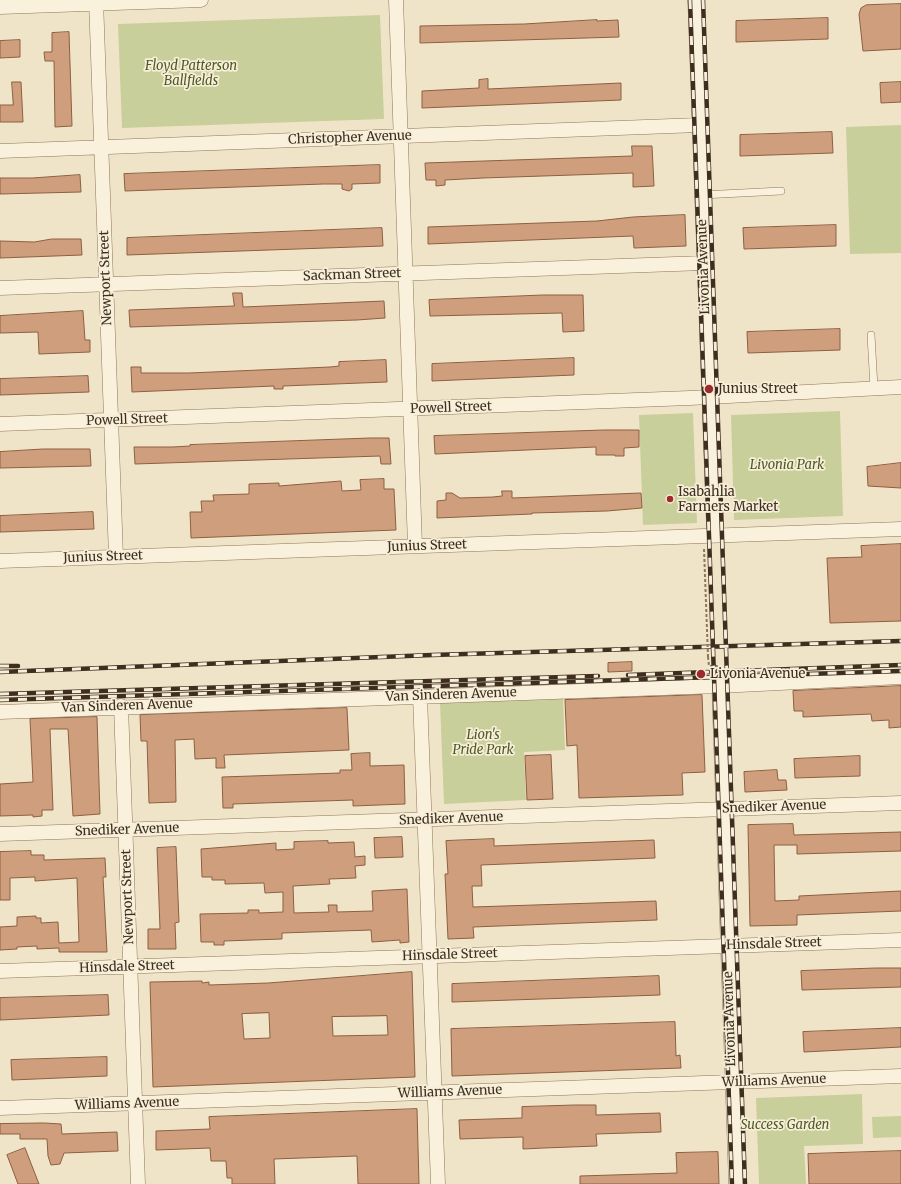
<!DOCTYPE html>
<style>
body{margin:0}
canvas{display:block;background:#f0e4c8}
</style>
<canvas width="901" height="1184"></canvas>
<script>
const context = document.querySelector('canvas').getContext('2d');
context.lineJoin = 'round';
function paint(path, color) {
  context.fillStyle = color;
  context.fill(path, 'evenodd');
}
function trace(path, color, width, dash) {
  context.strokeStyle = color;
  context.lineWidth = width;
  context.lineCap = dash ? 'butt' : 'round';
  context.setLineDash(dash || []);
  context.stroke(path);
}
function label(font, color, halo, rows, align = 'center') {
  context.font = font + ' Merriweather,serif';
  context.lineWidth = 3.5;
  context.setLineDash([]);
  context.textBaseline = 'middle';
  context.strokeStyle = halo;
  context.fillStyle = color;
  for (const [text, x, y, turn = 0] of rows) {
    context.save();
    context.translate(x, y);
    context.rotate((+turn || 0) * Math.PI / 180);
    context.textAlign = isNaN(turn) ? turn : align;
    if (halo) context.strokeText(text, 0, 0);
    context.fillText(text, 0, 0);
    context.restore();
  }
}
paint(new Path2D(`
 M 380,15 L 384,119 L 122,128 L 118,24 Z
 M 901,125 L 901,253 L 850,254 L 846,127 Z
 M 840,411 L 843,516 L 734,520 L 731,415 Z
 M 693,413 L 697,523 L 643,525 L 639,415 Z
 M 563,698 L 565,750 L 524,752 L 526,800 L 444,804 L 440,703 Z
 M 862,1094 L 863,1144 L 804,1146 L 806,1184 L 759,1184 L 756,1098 Z
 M 901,1116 L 901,1137 L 873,1138 L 872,1117 Z`), '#c9cf9b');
const building = new Path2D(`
 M 901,4 L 901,49 L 863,51 L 859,14 L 861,8 L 866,5 Z
 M 828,18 L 828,39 L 736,42 L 736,21 Z
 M 597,20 L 597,21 L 618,20 L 619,37 L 420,43 L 420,26 L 524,24 Z
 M 69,32 L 72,126 L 55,127 L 54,61 L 45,61 L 44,52 L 52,52 L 52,33 Z
 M 20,40 L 20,57 L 0,58 L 0,41 Z
 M 488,79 L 488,89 L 621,83 L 621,100 L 422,108 L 422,91 L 479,88 L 479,80 Z
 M 12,82 L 21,82 L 23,122 L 0,122 L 0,105 L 13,105 Z
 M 901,82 L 901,102 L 881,103 L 880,83 Z
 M 832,132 L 833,153 L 740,156 L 740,135 Z
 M 632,146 L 652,146 L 654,186 L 633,187 L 633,173 L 483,178 L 445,180 L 445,185 L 436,186 L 436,180 L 426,180 L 425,163 L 632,156 Z
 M 380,165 L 380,183 L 352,184 L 352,189 L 349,191 L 342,189 L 342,184 L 323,184 L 125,191 L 124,174 Z
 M 80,175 L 81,192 L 0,194 L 0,178 L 32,178 Z
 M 685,215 L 686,246 L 634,248 L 633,236 L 428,244 L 428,227 L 597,221 L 633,217 Z
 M 836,225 L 836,246 L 744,249 L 743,228 Z
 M 382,228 L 383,246 L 127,255 L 127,238 Z
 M 52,239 L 81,239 L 82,255 L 0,258 L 0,241 L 34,242 Z
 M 233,293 L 242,293 L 243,307 L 384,301 L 385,318 L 357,320 L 130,327 L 129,310 L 234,306 Z
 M 543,295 L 583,295 L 584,331 L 563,332 L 562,313 L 430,316 L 429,300 Z
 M 83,311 L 85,340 L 90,340 L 90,352 L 39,354 L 38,332 L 0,333 L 0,316 Z
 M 840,329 L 840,350 L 748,353 L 747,332 Z
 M 574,358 L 574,375 L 432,381 L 432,364 Z
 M 386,360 L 387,382 L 283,386 L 283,389 L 274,389 L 274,386 L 132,392 L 131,367 L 141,367 L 141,373 L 189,373 L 330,367 L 339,366 L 339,362 Z
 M 88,376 L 89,392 L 0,395 L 0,379 Z
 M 604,430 L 639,430 L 639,447 L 624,448 L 624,456 L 615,456 L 615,455 L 596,455 L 596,447 L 435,454 L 434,436 Z
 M 370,438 L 389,438 L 391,464 L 381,464 L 380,456 L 135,464 L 134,447 L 172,447 L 190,446 L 190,445 Z
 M 43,449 L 90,449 L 91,466 L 0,468 L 0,452 Z
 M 901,463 L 901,488 L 868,486 L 867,467 Z
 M 384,479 L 384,489 L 394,489 L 396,530 L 191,538 L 190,512 L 202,512 L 201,501 L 214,501 L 213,495 L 249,494 L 249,484 L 279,483 L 279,486 L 341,481 L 342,491 L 361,490 L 360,480 Z
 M 502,491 L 512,491 L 512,498 L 641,493 L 642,508 L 607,511 L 532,513 L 532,514 L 437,518 L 437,501 L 446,500 L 446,493 L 452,493 L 460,498 L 493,497 L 502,496 Z
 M 93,512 L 94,529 L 0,532 L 0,516 Z
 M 901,544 L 901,621 L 830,623 L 827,558 L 862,557 L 861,546 Z
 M 632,662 L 632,671 L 608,672 L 608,663 Z
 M 901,686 L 901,727 L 889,728 L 889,720 L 872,721 L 871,714 L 803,717 L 803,711 L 794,711 L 793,691 Z
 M 702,695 L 705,772 L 682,773 L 683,795 L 579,798 L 577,745 L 567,746 L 565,700 Z
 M 347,708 L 349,750 L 224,755 L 225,768 L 216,768 L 216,758 L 195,759 L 194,739 L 175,740 L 176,802 L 149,803 L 147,741 L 141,741 L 140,715 Z
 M 97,717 L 100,814 L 73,816 L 68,729 L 50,729 L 53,810 L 42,810 L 42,816 L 33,817 L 33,815 L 0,816 L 0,784 L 33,782 L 30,719 Z
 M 370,753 L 370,766 L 404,765 L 405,804 L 353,806 L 353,800 L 233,804 L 233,808 L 223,808 L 222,777 L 340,773 L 340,770 L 352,770 L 351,754 Z
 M 551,755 L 553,799 L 527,800 L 525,756 Z
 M 860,756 L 860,776 L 795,778 L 794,759 Z
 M 777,770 L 778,780 L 786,780 L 787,790 L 745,792 L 744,772 Z
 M 793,824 L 794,835 L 901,832 L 901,851 L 797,854 L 797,845 L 774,845 L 775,901 L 799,900 L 799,896 L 901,891 L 901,911 L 797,915 L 797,925 L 750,926 L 748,825 Z
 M 402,837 L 403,857 L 375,858 L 374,838 Z
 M 494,839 L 494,846 L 654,840 L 655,858 L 481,865 L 482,886 L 472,886 L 473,907 L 656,901 L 657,920 L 473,927 L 474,938 L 448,939 L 445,874 L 448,874 L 446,841 Z
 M 328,841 L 328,843 L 354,842 L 355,857 L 365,856 L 365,865 L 355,866 L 356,878 L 329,879 L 330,884 L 293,886 L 294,913 L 329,912 L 328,905 L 337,905 L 337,912 L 373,911 L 372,891 L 407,889 L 409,942 L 400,943 L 400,940 L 372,942 L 371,930 L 282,933 L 282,939 L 224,941 L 224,945 L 214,945 L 214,942 L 201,942 L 200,914 L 248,913 L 248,910 L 259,910 L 259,913 L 283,912 L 283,892 L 265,893 L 264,883 L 225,884 L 225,880 L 212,880 L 212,877 L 202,877 L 201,849 L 276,843 L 276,850 L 294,849 L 294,842 Z
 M 176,847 L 179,922 L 175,923 L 176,949 L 148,949 L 148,929 L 160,929 L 157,848 Z
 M 31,851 L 31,855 L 44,855 L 44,860 L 105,858 L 106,877 L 103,877 L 107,952 L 59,952 L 59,948 L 37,949 L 37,946 L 17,947 L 17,949 L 0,950 L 0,927 L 17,926 L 17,917 L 36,916 L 36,918 L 41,918 L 41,923 L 58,922 L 59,943 L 79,942 L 77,878 L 35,881 L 35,877 L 10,878 L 10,900 L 0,900 L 0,852 Z
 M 876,968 L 901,968 L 901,987 L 802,990 L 801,971 Z
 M 412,972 L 415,1077 L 153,1087 L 150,982 L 202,981 L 202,983 L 209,982 L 209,985 L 268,983 ZM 269,1013 L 270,1038 L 244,1039 L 242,1014 ZM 387,1016 L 388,1035 L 333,1036 L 332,1017 Z
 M 659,976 L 660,995 L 452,1002 L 452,984 Z
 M 108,995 L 109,1015 L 0,1020 L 0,998 Z
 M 675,1022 L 676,1056 L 680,1055 L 681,1068 L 452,1076 L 451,1029 Z
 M 901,1028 L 901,1047 L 804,1052 L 803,1032 Z
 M 107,1057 L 107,1076 L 12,1080 L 11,1060 Z
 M 575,1105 L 596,1105 L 596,1115 L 660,1113 L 661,1132 L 596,1134 L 597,1146 L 544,1148 L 523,1149 L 523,1137 L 460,1139 L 459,1120 L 522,1118 L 522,1107 Z
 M 417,1109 L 419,1184 L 358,1184 L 357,1156 L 274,1159 L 275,1184 L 232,1184 L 232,1178 L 227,1178 L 226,1161 L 211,1161 L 210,1148 L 156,1150 L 156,1131 L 210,1129 L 209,1117 Z
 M 44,1123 L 61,1124 L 62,1134 L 117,1132 L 118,1151 L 64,1153 L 60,1164 L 51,1165 L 48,1156 L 47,1139 L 20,1139 L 20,1134 L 0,1134 L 0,1124 Z
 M 25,1148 L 39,1184 L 18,1184 L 7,1155 Z
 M 901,1151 L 901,1184 L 809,1184 L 808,1154 Z
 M 718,1152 L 719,1184 L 580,1184 L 580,1176 L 677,1173 L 676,1153 Z`);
paint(building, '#cf9f7d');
trace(building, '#8d5f41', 1);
const service = new Path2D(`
 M 702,195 L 781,191
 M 871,335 L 874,388`);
const minor = new Path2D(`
 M 96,0 L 116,557
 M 396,0 L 415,546
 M 695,0 L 714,535
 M 0,7 L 201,0
 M 0,151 L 699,125
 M 0,288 L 704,263
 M 0,424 L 690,398 L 901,387
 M 0,561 L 901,529
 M 719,686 L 736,1184
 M 420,696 L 438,1184
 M 121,706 L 138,1184
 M 0,712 L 719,686 L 901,677
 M 0,834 L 901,803
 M 0,971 L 901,940
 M 0,1108 L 901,1076`);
trace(service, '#8d765c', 8);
trace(minor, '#8d765c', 15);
trace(new Path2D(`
 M 708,657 L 709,666 L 717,666 L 718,674`), '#8d765c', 2, [3, 2]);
trace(service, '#faf1dc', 7);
trace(minor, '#faf1dc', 14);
const rail = new Path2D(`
 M 690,0 L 732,1184
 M 703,0 L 745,1184
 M 0,666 L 18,666
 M 0,672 L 432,655 L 901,641
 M 628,675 L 901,665
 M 0,694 L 598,676
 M 0,700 L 901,671`);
trace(rail, '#3d2e20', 4.5);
trace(rail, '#f7eed8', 3, [9]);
trace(new Path2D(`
 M 704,549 L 708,657`), '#8d765c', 2, [3, 2]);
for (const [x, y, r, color] of [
 [709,389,5,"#9e2a2b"],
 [670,499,4,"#9e2a2b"],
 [701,674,5,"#9e2a2b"]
]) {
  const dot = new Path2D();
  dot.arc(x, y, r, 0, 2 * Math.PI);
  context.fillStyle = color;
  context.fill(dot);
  trace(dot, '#f7eed8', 1.5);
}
label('italic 13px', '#4d5a26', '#f7eed8', [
 ["Floyd Patterson",191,66],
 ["Ballfields",191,81],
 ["Livonia Park",787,465],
 ["Lion's",483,735],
 ["Pride Park",483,750],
 ["Success Garden",785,1125]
]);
label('13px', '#3d2e20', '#f7eed8', [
 ["Christopher Avenue",350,138,-2],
 ["Livonia Avenue",704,267,-92],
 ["Sackman Street",352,275,-2],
 ["Newport Street",106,278,-92],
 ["Powell Street",451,408,-2],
 ["Powell Street",127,420,-2],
 ["Junius Street",427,546,-2],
 ["Junius Street",103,557,-2],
 ["Van Sinderen Avenue",451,695,-2],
 ["Van Sinderen Avenue",127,706,-2],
 ["Snediker Avenue",774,807,-2],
 ["Snediker Avenue",451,819,-2],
 ["Snediker Avenue",127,830,-2],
 ["Newport Street",128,897,-92],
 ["Hinsdale Street",774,944,-2],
 ["Hinsdale Street",450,955,-2],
 ["Hinsdale Street",127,967,-2],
 ["Livonia Avenue",730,1019,-92],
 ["Williams Avenue",774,1081,-2],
 ["Williams Avenue",450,1092,-2],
 ["Williams Avenue",127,1104,-2]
]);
label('13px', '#3d2e20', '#f7eed8', [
 ["Junius Street",718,389],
 ["Isabahlia",678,492],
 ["Farmers Market",678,507],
 ["Livonia Avenue",710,674]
], 'left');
</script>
